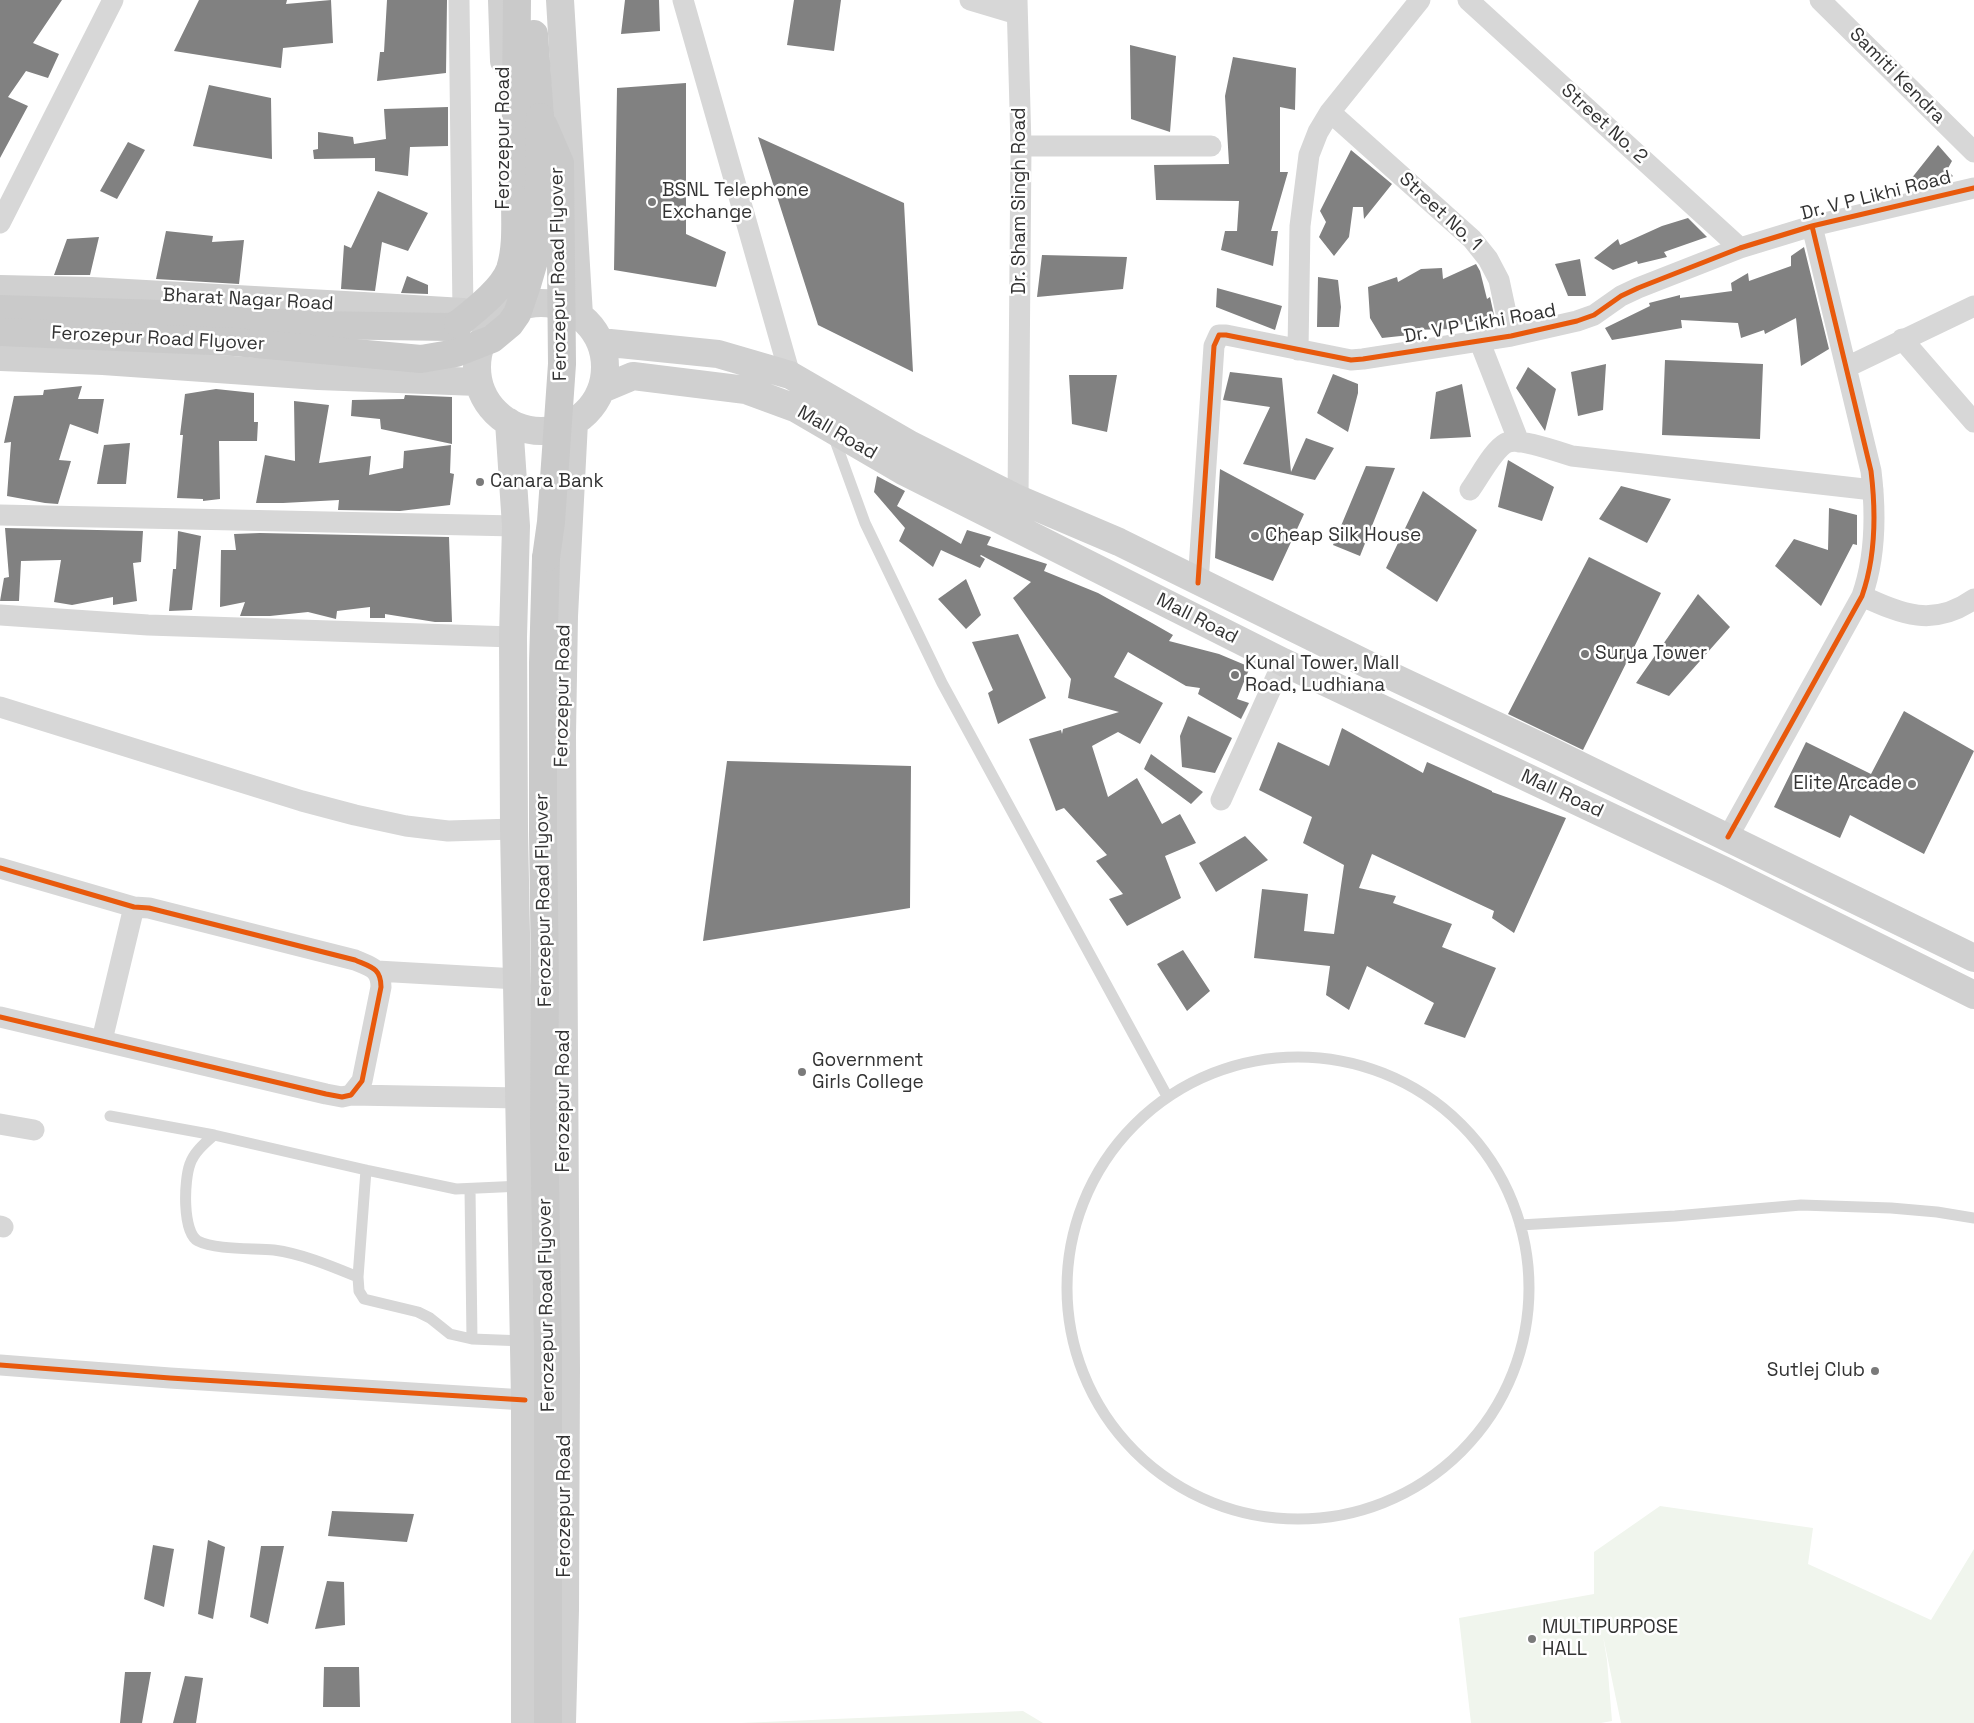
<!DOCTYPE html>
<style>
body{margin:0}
canvas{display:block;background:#fff}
</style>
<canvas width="1974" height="1723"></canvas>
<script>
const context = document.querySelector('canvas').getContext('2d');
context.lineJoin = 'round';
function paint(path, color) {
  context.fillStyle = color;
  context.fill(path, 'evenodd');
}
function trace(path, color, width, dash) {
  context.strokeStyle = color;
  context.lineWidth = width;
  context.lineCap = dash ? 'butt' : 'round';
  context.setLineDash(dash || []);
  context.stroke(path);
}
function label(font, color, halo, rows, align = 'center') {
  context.font = font + ' "Space Grotesk",sans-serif';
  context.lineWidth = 5;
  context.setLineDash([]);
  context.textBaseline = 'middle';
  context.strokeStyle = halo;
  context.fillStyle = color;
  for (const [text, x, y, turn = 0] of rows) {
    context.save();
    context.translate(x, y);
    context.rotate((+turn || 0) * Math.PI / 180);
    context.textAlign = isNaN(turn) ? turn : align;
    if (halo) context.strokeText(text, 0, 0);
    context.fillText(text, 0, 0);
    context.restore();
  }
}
paint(new Path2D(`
 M 1660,1506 L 1813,1528 L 1808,1564 L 1931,1620 L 1974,1549 L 1974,1723 L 1621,1723 L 1603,1636 L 1607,1660 L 1612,1721 L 1601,1723 L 1471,1723 L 1459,1618 L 1594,1594 L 1594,1552 Z
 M 1023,1711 L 1043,1723 L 741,1723 Z`), '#f0f5ed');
paint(new Path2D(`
 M 0,0 L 62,0 L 33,43 L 59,54 L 48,78 L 26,71 L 8,97 L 28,106 L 0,158 Z
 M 199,0 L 287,0 L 286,4 L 331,0 L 333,43 L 283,48 L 281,68 L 174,51 Z
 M 387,0 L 447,0 L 446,73 L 377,81 L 380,52 L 384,52 Z
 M 625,0 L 659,0 L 660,31 L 621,34 Z
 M 794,0 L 841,0 L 834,51 L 787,45 Z
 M 1130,45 L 1176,56 L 1170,132 L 1131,119 Z
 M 1233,57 L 1296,68 L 1295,110 L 1280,107 L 1280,172 L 1288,172 L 1271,231 L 1278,231 L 1273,266 L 1221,250 L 1225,231 L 1237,231 L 1239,201 L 1156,200 L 1154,165 L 1229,164 L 1225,96 Z
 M 686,83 L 686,234 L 726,252 L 716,287 L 614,270 L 617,88 Z
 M 209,85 L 271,98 L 272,159 L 193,146 Z
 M 448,107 L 448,146 L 410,147 L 408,176 L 375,171 L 375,158 L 314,159 L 313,150 L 318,149 L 318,132 L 353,137 L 354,144 L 386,139 L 384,109 Z
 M 758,137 L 904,203 L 913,372 L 818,325 Z
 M 128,142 L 145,150 L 117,199 L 100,191 Z
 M 1938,145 L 1952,161 L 1947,170 L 1953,176 L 1945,182 L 1917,188 L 1911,179 Z
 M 1351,150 L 1392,184 L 1364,219 L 1363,207 L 1353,207 L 1349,237 L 1334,256 L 1319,237 L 1326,222 L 1320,211 Z
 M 378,191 L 428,213 L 408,251 L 382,242 L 375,291 L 341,289 L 344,245 L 351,248 Z
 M 1688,218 L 1707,237 L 1664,252 L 1667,257 L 1638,264 L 1637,261 L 1613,270 L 1594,258 L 1618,239 L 1620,245 L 1662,226 Z
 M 166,231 L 213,236 L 212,242 L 244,240 L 239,284 L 156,279 Z
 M 99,237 L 90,275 L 54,275 L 67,239 Z
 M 1804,247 L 1829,349 L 1801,366 L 1796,318 L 1765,334 L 1764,330 L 1741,338 L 1738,323 L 1681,320 L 1682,328 L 1612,340 L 1605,328 L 1650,306 L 1649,303 L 1680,295 L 1680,298 L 1732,291 L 1731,283 L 1748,273 L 1749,281 L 1791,266 L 1791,256 Z
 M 1042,255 L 1127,257 L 1123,289 L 1037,297 Z
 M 1580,259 L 1586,296 L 1568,296 L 1555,264 Z
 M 1476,264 L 1480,271 L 1487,299 L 1490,297 L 1494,315 L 1453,327 L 1452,329 L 1409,330 L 1410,335 L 1382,338 L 1370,318 L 1368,287 L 1397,277 L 1398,282 L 1421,269 L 1442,268 L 1443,279 Z
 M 407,276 L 428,285 L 428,294 L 401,293 Z
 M 1318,277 L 1338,280 L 1341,307 L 1339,327 L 1317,327 Z
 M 1217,288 L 1282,306 L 1275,330 L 1216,307 Z
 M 1665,360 L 1763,364 L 1760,439 L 1662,435 Z
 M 1606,364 L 1603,410 L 1578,416 L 1571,372 Z
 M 1528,367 L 1556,389 L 1545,431 L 1516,388 Z
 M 1230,372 L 1282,378 L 1291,472 L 1306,438 L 1334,448 L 1315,480 L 1243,464 L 1270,407 L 1223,400 Z
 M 1333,374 L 1358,384 L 1358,393 L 1348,432 L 1317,413 Z
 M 1069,375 L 1117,375 L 1107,432 L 1072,424 Z
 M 1462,384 L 1471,437 L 1430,439 L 1436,392 Z
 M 82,386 L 78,399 L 104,399 L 98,434 L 70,424 L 59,460 L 71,461 L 58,504 L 45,503 L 7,496 L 11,442 L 4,443 L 14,396 L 43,395 L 44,390 Z
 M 216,389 L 254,393 L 254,422 L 258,422 L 257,441 L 219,441 L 220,499 L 203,501 L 203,499 L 177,498 L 183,435 L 180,435 L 185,394 Z
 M 405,395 L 452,397 L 452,444 L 381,429 L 380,419 L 351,416 L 352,400 L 404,399 Z
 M 294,401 L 329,405 L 319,463 L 371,456 L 369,475 L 403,468 L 404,451 L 451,445 L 450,473 L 454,474 L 450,505 L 400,511 L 338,510 L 339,500 L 283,503 L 256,503 L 265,455 L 295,461 Z
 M 130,443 L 126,484 L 97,484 L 104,445 Z
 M 1508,460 L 1554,487 L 1542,521 L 1498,507 Z
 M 1366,466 L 1395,468 L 1360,556 L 1333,545 Z
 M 1220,469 L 1304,514 L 1273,581 L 1215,558 Z
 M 877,476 L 905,491 L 897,506 L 961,544 L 967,530 L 991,537 L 987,545 L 1047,564 L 1044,571 L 1098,593 L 1152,623 L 1173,635 L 1169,641 L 1219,654 L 1250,667 L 1237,699 L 1249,703 L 1241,719 L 1198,694 L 1200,688 L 1186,686 L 1128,652 L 1114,677 L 1163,703 L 1140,744 L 1118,732 L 1092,746 L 1108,797 L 1137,778 L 1162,824 L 1180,814 L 1196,843 L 1165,856 L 1181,898 L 1127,926 L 1109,899 L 1123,894 L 1096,861 L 1107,855 L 1064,808 L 1056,811 L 1029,739 L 1061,730 L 1062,734 L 1063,729 L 1119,712 L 1068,698 L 1071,679 L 1013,598 L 1031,582 L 981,555 L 980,556 L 985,559 L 980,568 L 941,550 L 933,567 L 899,541 L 905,528 L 874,492 Z
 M 1621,486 L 1671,499 L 1647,543 L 1599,519 Z
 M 1423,491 L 1477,530 L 1437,602 L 1386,568 Z
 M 1829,508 L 1857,515 L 1857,545 L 1853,544 L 1821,606 L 1775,566 L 1794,539 L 1828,550 Z
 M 5,528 L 143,531 L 141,562 L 133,563 L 137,601 L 113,605 L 113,597 L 72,605 L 54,602 L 61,560 L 21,561 L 19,601 L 0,601 L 4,578 L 9,577 Z
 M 178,531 L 201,536 L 192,610 L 169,611 L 173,569 L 176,569 Z
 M 260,533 L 449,537 L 452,622 L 435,622 L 385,614 L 385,618 L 370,618 L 370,607 L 337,611 L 336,619 L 308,612 L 270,616 L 240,616 L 245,602 L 220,607 L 221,550 L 236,550 L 234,534 Z
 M 1589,557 L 1661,593 L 1583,750 L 1508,714 Z
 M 966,579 L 981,615 L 966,629 L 938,599 Z
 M 1698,594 L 1730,627 L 1669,696 L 1636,683 Z
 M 1018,634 L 1046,698 L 998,724 L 988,693 L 993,690 L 972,642 Z
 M 1904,711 L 1974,751 L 1924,854 L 1850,815 L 1840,838 L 1774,807 L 1806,742 L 1871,774 Z
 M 1188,716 L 1232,738 L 1215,773 L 1182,767 L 1180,736 Z
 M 1342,728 L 1423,773 L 1427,762 L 1492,791 L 1492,792 L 1566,818 L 1514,933 L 1492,918 L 1494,911 L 1372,854 L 1359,888 L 1396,896 L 1393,903 L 1452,924 L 1442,947 L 1496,968 L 1465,1038 L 1424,1024 L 1434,1003 L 1367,966 L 1349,1010 L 1326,995 L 1330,966 L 1254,958 L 1262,889 L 1308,894 L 1304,931 L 1334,934 L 1344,865 L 1303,843 L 1312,817 L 1259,790 L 1278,742 L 1329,766 Z
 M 1151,754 L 1203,792 L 1191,804 L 1144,769 Z
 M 727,761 L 911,766 L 910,908 L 703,941 Z
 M 1245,836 L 1268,860 L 1216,892 L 1199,863 Z
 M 1183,950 L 1210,991 L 1187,1011 L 1157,964 Z
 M 332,1511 L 414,1514 L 407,1542 L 328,1536 Z
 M 208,1540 L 225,1547 L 213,1619 L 198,1614 Z
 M 153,1545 L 174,1549 L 164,1607 L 144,1599 Z
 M 261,1546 L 284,1546 L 268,1624 L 250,1617 Z
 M 327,1581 L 344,1582 L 345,1625 L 315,1629 Z
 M 324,1667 L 359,1667 L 360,1707 L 323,1707 Z
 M 125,1672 L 151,1672 L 142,1723 L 120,1723 Z
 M 185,1676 L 203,1678 L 196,1723 L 173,1723 Z`), '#818181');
trace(new Path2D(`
 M 833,435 L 865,523 L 942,683 L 1167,1096
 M1067 1288a231 231 0 1 1 462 0a231 231 0 1 1-462 0Z
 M 110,1116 L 214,1135
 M 470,1189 L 472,1339 L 524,1341
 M 1520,1225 L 1675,1216 L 1801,1205 L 1891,1208 L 1937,1212 L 1974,1218
 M 358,1277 L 366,1170
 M 472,1339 L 450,1334 L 430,1318 L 418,1312 L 364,1299 L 359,1291 L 358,1277 C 331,1266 303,1254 274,1250 C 254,1248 215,1250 198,1241 C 182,1232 184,1180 190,1164 C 194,1152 205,1143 214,1135 L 366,1170 L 456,1189 L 522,1186`), '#d7d7d7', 11);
trace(new Path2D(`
 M 459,0 L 463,312
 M 683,0 L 790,375
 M 970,0 L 1017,14
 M 1017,0 L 1021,146 L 1018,499
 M 1468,0 L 1740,248
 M 1820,0 L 1974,152
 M 1330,112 L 1472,239 L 1488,259 L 1499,280 L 1511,336
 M 1021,146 L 1211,146
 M 0,223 L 113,0
 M 1902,339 L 1974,422
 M 1479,340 L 1519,442
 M 1298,350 L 1300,226 L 1309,155 L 1318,132 L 1330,112 L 1420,0
 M 1847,367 L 1974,306
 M 1470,490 C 1479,478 1493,450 1506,443 C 1517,437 1559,452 1572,456 L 1873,490
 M 0,515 L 516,526
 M 1198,583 L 1214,346 L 1219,335 L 1226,335 L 1351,360 L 1363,359 L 1511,336 L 1577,321 L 1594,315 L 1621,296 L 1638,288 L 1740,248 L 1812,226 L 1974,188
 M 1862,596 C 1902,614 1933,628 1974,599
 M 0,615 L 148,625 L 513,637
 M 0,707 L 302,801 L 355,815 L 406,826 L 448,831 L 514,829
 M 1221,800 L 1283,662
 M 1728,837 L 1862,596 C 1876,556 1876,512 1871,471 L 1812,226
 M 0,868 L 134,907 L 149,908 L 355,960 C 371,967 381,968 381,987 L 362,1081 L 351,1095 L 342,1097 L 326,1094 L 0,1017
 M 377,971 L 517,979
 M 102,1040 L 134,907
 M 351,1095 L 521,1098
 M 0,1124 L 34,1130
 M 0,1226 L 3,1227
 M 0,1365 L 170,1378 L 525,1400`), '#d7d7d7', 21);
trace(new Path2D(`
 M 502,0 L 504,61
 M 560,0 L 579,315
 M 0,289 L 91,291 L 363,306 L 463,312 L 495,322
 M477 367a64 64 0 1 1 128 0a64 64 0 1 1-128 0Z
 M 600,342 L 718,354 L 790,375 L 911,445 L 1018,499 L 1119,542 L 1389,675 L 1546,749 L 1974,958
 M 0,357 L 103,361 L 318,376 L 478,382
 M 602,389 L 633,376 L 746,390 L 795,408 L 903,471 L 1283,662 L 1727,872 L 1974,995
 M 509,422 L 516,526 L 513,637 L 514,829 L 525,1400 L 525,1723
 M 562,1723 L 565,1610 L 566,1369 L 562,735 L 564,616 L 574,422`), '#d0d0d0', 28);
trace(new Path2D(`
 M 534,34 L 540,117
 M 515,199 L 517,0
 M 0,309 L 162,314 L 312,325 L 450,327 L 458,324
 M 546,558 L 543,663 L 543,834 L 545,980 L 544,1126 L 548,1346 L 548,1723`), '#cacaca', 28);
trace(new Path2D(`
 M 544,126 L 560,163 L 562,364 L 551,522 L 546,558
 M 458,324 C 474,311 503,289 510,269 C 517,247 515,222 515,199
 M 0,332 L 234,342 L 421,359 L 456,353 L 492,339 L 510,324 L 517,314 L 527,285 L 538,247 L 540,117`), '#cacaca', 28);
trace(new Path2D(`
 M 1198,583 L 1214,346 L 1219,335 L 1226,335 L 1351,360 L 1363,359 L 1511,336 L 1577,321 L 1594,315 L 1621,296 L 1638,288 L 1740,248 L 1812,226 L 1974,188
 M 1728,837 L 1862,596 C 1876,556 1876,512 1871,471 L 1812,226
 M 0,868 L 134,907 L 149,908 L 355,960 C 371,967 381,968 381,987 L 362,1081 L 351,1095 L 342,1097 L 326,1094 L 0,1017
 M 0,1365 L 170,1378 L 525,1400`), '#e8590c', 5);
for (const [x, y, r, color] of [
 [652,202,5,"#7a7a7a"],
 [480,482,5,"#7a7a7a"],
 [1255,536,5,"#7a7a7a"],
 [1585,654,5,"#7a7a7a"],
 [1235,675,5,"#7a7a7a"],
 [1912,784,5,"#7a7a7a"],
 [802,1072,5,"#7a7a7a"],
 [1875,1371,5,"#7a7a7a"],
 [1532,1639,5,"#7a7a7a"]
]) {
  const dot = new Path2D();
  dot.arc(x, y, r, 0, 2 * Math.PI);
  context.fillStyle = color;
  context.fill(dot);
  trace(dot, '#fff', 2);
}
label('19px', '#333', '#fff', [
 ["Samiti Kendra",1897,76,45],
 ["Street No. 2",1604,124,42],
 ["Ferozepur Road",504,138,-90],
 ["Dr. V P Likhi Road",1876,196,-14],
 ["Dr. Sham Singh Road",1020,201,-90],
 ["Street No. 1",1440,212,43],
 ["Ferozepur Road Flyover",559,274,-91],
 ["Bharat Nagar Road",248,300,3],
 ["Dr. V P Likhi Road",1480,324,-10],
 ["Ferozepur Road Flyover",158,339,3],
 ["Mall Road",837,433,30],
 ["Mall Road",1197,619,27],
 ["Ferozepur Road",563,696,-89],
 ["Mall Road",1562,794,25],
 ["Ferozepur Road Flyover",544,900,-91],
 ["Ferozepur Road",564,1101,-90],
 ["Ferozepur Road Flyover",547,1305,-91],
 ["Ferozepur Road",565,1506,-90]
]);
label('19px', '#333', '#fff', [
 ["BSNL Telephone",662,191],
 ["Exchange",662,213],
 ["Canara Bank",490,482],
 ["Cheap Silk House",1265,536],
 ["Surya Tower",1595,654],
 ["Kunal Tower, Mall",1245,664],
 ["Road, Ludhiana",1245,686],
 ["Elite Arcade",1902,784,"right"],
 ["Government",812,1061],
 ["Girls College",812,1083],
 ["Sutlej Club",1865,1371,"right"],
 ["MULTIPURPOSE",1542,1628],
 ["HALL",1542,1650]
], 'left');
</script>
